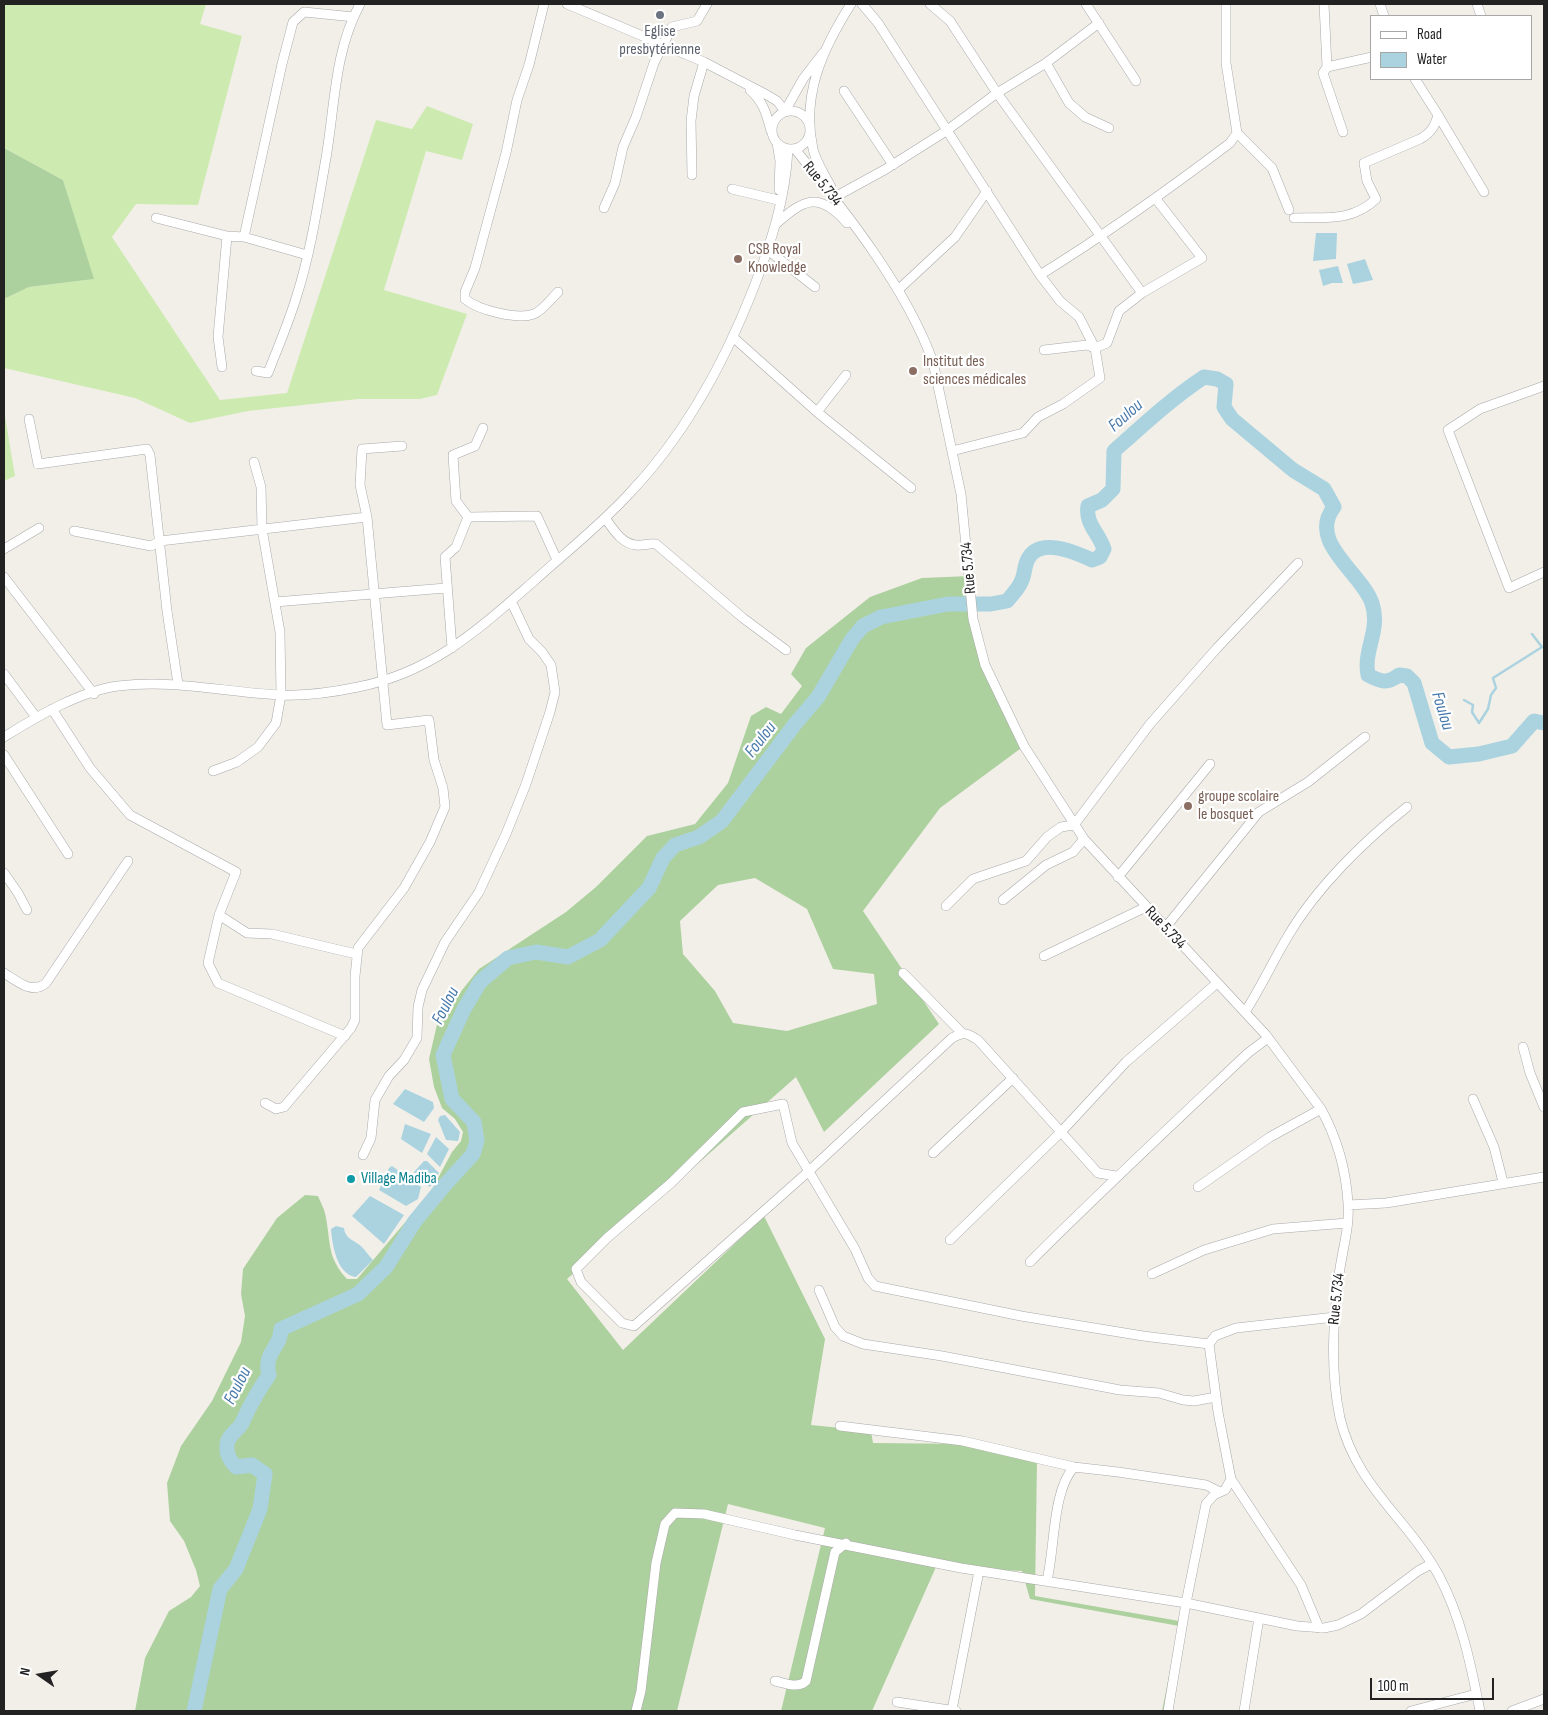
<!DOCTYPE html>
<meta charset="utf-8">
<style>
body{margin:0}
#map{position:relative;width:1548px;height:1715px;overflow:hidden;background:#f2efe9;font-family:"Sofia Sans Condensed",sans-serif}
canvas{display:block}
.frame{position:absolute;inset:0;border:5px solid #222;pointer-events:none}
.legend{position:absolute;left:1370px;top:15px;width:162px;height:65px;box-sizing:border-box;background:#fff;border:1px solid #a7a7a7;margin:0;padding:6px 9px;list-style:none;font-size:15px;color:#222}
.legend li{display:flex;align-items:center;gap:10px;height:25px}
.legend b{width:25px;border:1px solid #a7a7a7}
.north{position:absolute;left:15px;top:1650px;width:50px;height:50px;-webkit-text-stroke:4px #fff;paint-order:stroke;rotate:283deg;font-size:14px;font-weight:700;line-height:20px;text-align:center;color:#222}
.north::after{content:'';display:block;margin:auto;width:18px;height:22px;background:#222;clip-path:polygon(50% 0,100% 100%,50% 72%,0 100%)}
.scale{position:absolute;left:1370px;top:1678px;width:124px;height:22px;box-sizing:border-box;border:2px solid #222;border-top:0;padding-left:6px;font-size:15px;line-height:18px;white-space:nowrap;color:#222;-webkit-text-stroke:4px #fff;paint-order:stroke}
</style>
<div id="map">
<canvas width="1548" height="1715"></canvas>
<div class="frame"></div>
<ul class="legend">
<li><b style="height:6px;background:#fff"></b>Road</li>
<li><b style="height:14px;background:#aad3df"></b>Water</li>
</ul>
<div class="north">N</div>
<div class="scale">100 m</div>
</div>
<script>
const context = document.querySelector('canvas').getContext('2d');
context.lineJoin = 'round';
function paint(path, color) {
  context.fillStyle = color;
  context.fill(path, 'evenodd');
}
function trace(path, color, width, dash) {
  context.strokeStyle = color;
  context.lineWidth = width;
  context.lineCap = dash ? 'butt' : 'round';
  context.setLineDash(dash || []);
  context.stroke(path);
}
function label(font, color, halo, rows, align = 'center') {
  context.font = font + ' "Sofia Sans Condensed",sans-serif';
  context.lineWidth = 4.5;
  context.setLineDash([]);
  context.textBaseline = 'middle';
  context.strokeStyle = halo;
  context.fillStyle = color;
  for (const [text, x, y, turn = 0] of rows) {
    context.save();
    context.translate(x, y);
    context.rotate((+turn || 0) * Math.PI / 180);
    context.textAlign = isNaN(turn) ? turn : align;
    if (halo) context.strokeText(text, 0, 0);
    context.fillText(text, 0, 0);
    context.restore();
  }
}
paint(new Path2D(`
 M 4,4 L 206,4 L 200,24 L 242,36 L 198,205 L 136,204 L 112,237 L 220,400 L 287,393 L 376,120 L 412,129 L 427,106 L 473,124 L 462,160 L 426,151 L 384,290 L 467,314 L 437,395 L 420,399 L 358,399 L 248,411 L 190,423 L 135,398 L 4,368 L 4,299 L 29,287 L 93,279 L 63,180 L 4,148 Z
 M 4,410 L 15,476 L 4,481 Z`), '#cdebb0');
paint(new Path2D(`
 M 4,148 L 63,180 L 94,279 L 29,287 L 4,299 Z
 M 970,576 L 979,642 L 1024,746 L 940,808 L 863,911 L 939,1024 L 824,1132 L 796,1077 L 567,1279 L 623,1350 L 764,1216 L 825,1339 L 811,1425 L 871,1431 L 873,1443 L 974,1444 L 1037,1461 L 1035,1596 L 1185,1622 L 1164,1711 L 1162,1711 L 1179,1626 L 1030,1599 L 1022,1571 L 936,1567 L 872,1711 L 781,1711 L 825,1528 L 728,1504 L 677,1711 L 135,1711 L 145,1658 L 169,1611 L 191,1597 L 200,1586 L 196,1570 L 184,1541 L 170,1521 L 167,1483 L 181,1446 L 212,1401 L 241,1342 L 245,1316 L 241,1294 L 243,1269 L 277,1218 L 305,1195 L 318,1196 C 321,1203 325,1210 326,1218 C 331,1244 327,1257 347,1279 L 357,1279 L 430,1193 L 452,1152 L 461,1141 L 463,1132 L 455,1119 L 442,1108 L 434,1087 L 429,1059 L 438,1020 L 479,969 L 566,912 L 596,887 L 647,836 L 695,824 L 728,783 L 751,716 L 766,707 L 781,714 L 802,686 L 791,674 L 806,648 L 870,597 L 922,578 ZM 755,878 L 807,909 L 833,969 L 874,974 L 877,1004 L 787,1031 L 733,1023 L 715,991 L 683,954 L 680,921 L 718,885 Z`), '#add19e');
paint(new Path2D(`
 M 1316,233 L 1337,233 L 1336,259 L 1313,261 Z
 M 1365,259 L 1373,280 L 1353,284 L 1347,264 Z
 M 1338,266 L 1343,283 L 1332,283 L 1323,286 L 1319,270 Z
 M 405,1089 L 433,1102 L 434,1108 L 424,1122 L 393,1104 Z
 M 445,1115 L 460,1132 L 458,1141 L 446,1140 L 438,1120 L 440,1116 Z
 M 405,1124 L 431,1134 L 422,1153 L 401,1139 Z
 M 436,1137 L 449,1149 L 440,1167 L 427,1154 Z
 M 424,1161 L 427,1161 L 439,1173 L 430,1187 L 416,1176 L 414,1172 Z
 M 392,1166 L 421,1187 L 418,1199 L 406,1206 L 379,1190 L 389,1168 Z
 M 370,1196 L 404,1215 L 384,1244 L 352,1216 Z
 M 336,1226 L 344,1228 C 345,1239 354,1240 361,1246 C 365,1250 369,1256 373,1260 L 356,1277 C 337,1275 332,1244 331,1229 Z`), '#aad3df');
trace(new Path2D(`
 M 1464,700 L 1473,705 L 1472,712 L 1479,723 L 1488,709 L 1491,695 L 1496,688 L 1493,678 L 1542,647 L 1532,634`), '#aad3df', 2.5);
trace(new Path2D(`
 M 194,1711 L 220,1589 L 236,1569 L 260,1509 L 265,1474 L 252,1465 L 236,1467 C 231,1461 226,1455 227,1446 C 227,1435 238,1431 242,1423 C 250,1405 257,1392 269,1375 C 263,1352 281,1348 281,1329 L 358,1294 L 386,1267 L 415,1221 L 443,1187 L 473,1154 L 477,1141 L 474,1122 L 452,1099 L 443,1055 L 464,1009 L 480,982 L 508,958 L 536,952 L 568,957 L 600,940 L 649,888 L 663,858 L 675,845 L 699,837 L 722,821 L 795,724 L 818,697 L 852,639 L 863,626 L 881,617 L 948,604 L 991,604 L 1007,601 C 1012,595 1018,589 1021,582 C 1025,575 1024,566 1028,559 C 1039,537 1075,552 1092,560 L 1100,557 L 1104,549 C 1099,533 1085,524 1088,506 L 1102,500 L 1113,489 L 1114,451 C 1143,425 1171,399 1204,377 L 1217,379 L 1226,384 L 1224,407 L 1232,419 L 1293,470 L 1324,489 L 1334,507 C 1307,542 1361,572 1372,603 C 1381,631 1363,649 1368,675 C 1381,682 1387,684 1399,675 L 1407,676 L 1414,683 L 1432,743 L 1449,757 L 1479,754 L 1512,746 L 1534,721 L 1544,723`), '#aad3df', 15);
const minor = new Path2D(`
 M 544,4 L 529,65 L 517,100 L 506,153 L 475,268 L 465,292 L 465,299 C 478,310 517,320 534,314 C 542,311 551,299 558,292
 M 567,4 L 704,62 L 767,95 L 777,101 L 785,111 L 803,79 L 823,53
 M 862,4 L 878,23 L 1040,275 L 1060,301 L 1079,317 L 1095,348 L 1100,378 L 1063,404 L 1038,417 L 1023,433 L 952,451
 M 930,4 L 950,21 L 997,93 L 1142,293
 M 1086,4 L 1136,81
 M 1226,4 L 1226,63 L 1237,133 L 1272,168 L 1289,210
 M 1324,4 L 1327,67 L 1323,73 L 1343,132
 M 1380,4 L 1384,16
 M 1477,4 L 1481,16
 M 1046,63 L 1069,103 L 1085,117 L 1109,128
 M 1327,67 L 1372,57
 M 750,90 C 763,101 767,115 771,131
 M 844,91 L 893,165
 M772 130a19 19 0 1 1 38 0a19 19 0 1 1-38 0Z
 M 1438,115 L 1484,192
 M 777,143 L 780,161 L 779,190
 M 795,149 C 845,211 906,287 933,362 L 961,494 L 973,619 L 985,665 L 1024,746 L 1084,839 L 1266,1035 L 1321,1109 C 1337,1138 1346,1170 1348,1203 C 1350,1227 1342,1251 1339,1275 C 1333,1323 1330,1370 1340,1418 C 1356,1486 1407,1518 1438,1574 C 1461,1616 1471,1665 1480,1711
 M 692,175 L 691,121 L 694,96 L 704,62
 M 831,187 C 825,175 816,162 813,149 C 801,95 823,48 851,4
 M 732,189 L 778,200
 M 835,197 L 886,169 L 946,131 L 997,93 L 1046,63 L 1099,23
 M 604,208 L 615,183 L 623,147 L 636,117 L 654,63 L 672,27 L 697,21 L 707,4
 M 156,218 L 227,236 L 244,237 L 307,255
 M 1294,218 C 1325,217 1352,222 1376,199 L 1367,181 L 1364,163 L 1420,139 C 1431,133 1435,126 1438,115 L 1415,79
 M 776,224 C 804,199 819,191 847,223
 M 244,237 L 282,64 L 293,22 L 304,12 L 354,17
 M 769,251 L 815,287
 M 1040,275 C 1106,234 1168,190 1230,143 L 1237,133
 M 898,290 L 955,237 L 987,191
 M 734,338 L 817,412 L 846,375
 M 1044,350 L 1087,345 L 1095,348 L 1107,343 L 1119,311 L 1142,293 L 1202,258 L 1156,199
 M 222,367 L 218,337 L 227,236
 M 256,371 L 268,373 C 278,347 289,322 297,295 C 311,251 318,203 326,158 C 335,106 334,52 360,4
 M 1544,386 L 1480,409 L 1448,430 L 1509,588 L 1544,572
 M 817,412 L 911,488
 M 29,419 L 38,464 L 147,449 L 150,455 L 167,611 L 178,684
 M 483,428 L 475,446 L 453,455 L 456,501 L 468,517 L 537,516 L 557,560
 M 605,518 C 613,529 622,544 636,545 C 643,546 649,543 656,544 L 743,618 L 786,650
 M 74,531 L 151,546 L 160,541 L 367,517
 M 4,549 L 39,528
 M 4,577 L 94,694
 M 275,602 L 446,588
 M 452,648 L 445,557 L 456,547 L 468,517
 M 4,674 L 36,717
 M 52,709 L 90,768 L 130,815 L 236,872 L 219,915 L 208,963 L 218,983 L 345,1036
 M 4,737 C 36,717 80,691 118,686 C 177,679 226,693 282,695 C 307,696 334,692 358,687 C 433,672 479,629 534,581 C 565,553 598,527 627,496 C 685,436 724,364 754,287 C 771,243 786,197 788,149
 M 4,755 L 68,854
 M 213,771 L 237,762 L 258,747 L 276,723 L 281,695 L 280,632 L 262,529 L 261,487 L 254,462
 M 4,873 L 18,893 L 27,910
 M 1118,877 L 1210,764
 M 1003,900 L 1046,865 L 1073,852 L 1084,839
 M 946,906 L 973,879 L 1026,861 L 1047,837 L 1061,827 L 1074,825 L 1150,724 L 1217,648 L 1298,563
 M 219,915 L 247,933 L 272,934 L 356,954
 M 1165,928 L 1259,812 L 1308,782 L 1365,737
 M 1044,956 L 1146,907
 M 4,973 C 17,981 32,995 46,983 L 128,861
 M 903,973 L 961,1032
 M 1245,1012 C 1261,987 1273,961 1288,936 C 1316,888 1364,841 1407,807
 M 1523,1047 L 1530,1073 L 1544,1107
 M 1473,1099 L 1494,1147 L 1503,1182
 M 265,1103 L 276,1109 L 284,1107 L 351,1028 L 355,1020 L 355,976 L 358,948 L 404,888 L 430,842 L 445,807 L 443,788 L 434,760 L 429,720 L 387,725 L 367,517 L 360,485 L 362,449 L 402,446
 M 933,1153 L 1013,1078
 M 363,1155 L 371,1138 L 375,1100 L 389,1076 L 404,1060 L 417,1038 L 418,1007 L 422,990 L 445,942 L 479,892 L 506,834 L 526,784 L 550,712 L 555,692 L 551,665 L 542,652 L 529,639 L 511,601
 M 1116,1176 L 1098,1173 L 978,1040 C 967,1033 964,1031 952,1038 L 809,1171 L 634,1326 L 622,1323 L 581,1282 L 576,1269 L 607,1238 L 671,1183 L 743,1112 L 783,1104 L 792,1143 L 855,1249 L 868,1278 L 875,1286 L 1021,1316 L 1143,1336 L 1209,1344
 M 1198,1187 L 1270,1137 L 1321,1109
 M 1348,1205 L 1386,1203 L 1544,1177
 M 950,1240 L 1061,1132 L 1126,1062 L 1217,983
 M 1030,1262 C 1101,1191 1175,1122 1248,1053 L 1268,1038
 M 1152,1274 L 1204,1250 L 1273,1229 L 1347,1223
 M 819,1290 L 835,1327 L 843,1336 L 863,1344 L 942,1356 L 1120,1390 L 1159,1393 L 1183,1400 L 1194,1401 L 1216,1397
 M 840,1426 L 963,1441 L 1074,1467 L 1118,1472 L 1206,1485 L 1220,1492
 M 1231,1479 L 1301,1585 L 1319,1628
 M 1047,1580 C 1055,1549 1052,1491 1074,1467
 M 775,1681 C 785,1683 798,1689 806,1681 L 835,1552 L 846,1543
 M 897,1702 L 956,1711
 M 952,1710 L 979,1571
 M 636,1711 L 641,1691 L 656,1563 L 665,1524 L 675,1513 L 704,1514 L 795,1535 L 961,1568 L 1186,1603 L 1297,1626 L 1324,1628 L 1338,1625 L 1361,1614 L 1418,1571 L 1431,1564
 M 1168,1711 L 1186,1603 L 1206,1504 L 1214,1495 L 1225,1490 L 1231,1479 L 1218,1412 L 1209,1344 L 1215,1336 L 1236,1328 L 1335,1317
 M 1244,1711 L 1259,1618
 M 1411,1711 L 1476,1694
 M 1512,1711 L 1544,1699`);
trace(minor, '#a9a9a9', 10);
trace(minor, '#fff', 9);
for (const [x, y, r, color] of [
 [660,15,5,"#6b7280"],
 [738,259,5,"#8d6e63"],
 [913,371,5,"#8d6e63"],
 [1188,806,5,"#8d6e63"],
 [351,1179,5,"#0f9aa8"]
]) {
  const dot = new Path2D();
  dot.arc(x, y, r, 0, 2 * Math.PI);
  context.fillStyle = color;
  context.fill(dot);
  trace(dot, '#fff', 2);
}
label('16px', '#5b616d', '#fff', [
 ["Eglise",660,32],
 ["presbytérienne",660,50]
]);
label('16px', '#222', '#fff', [
 ["Rue 5.734",822,184,51],
 ["Rue 5.734",969,568,-95],
 ["Rue 5.734",1165,928,47],
 ["Rue 5.734",1337,1299,-84]
]);
label('16px', '#785e54', '#fff', [
 ["CSB Royal",748,250],
 ["Knowledge",748,268],
 ["Institut des",923,362],
 ["sciences médicales",923,380],
 ["groupe scolaire",1198,797],
 ["le bosquet",1198,815]
], 'left');
label('16px', '#0d838f', '#fff', [
 ["Village Madiba",361,1179]
], 'left');
label('italic 18px', '#4a7aab', '#fff', [
 ["Foulou",1126,416,-41],
 ["Foulou",1442,711,73],
 ["Foulou",761,740,-52],
 ["Foulou",446,1006,-63],
 ["Foulou",238,1386,-63]
]);
</script>
